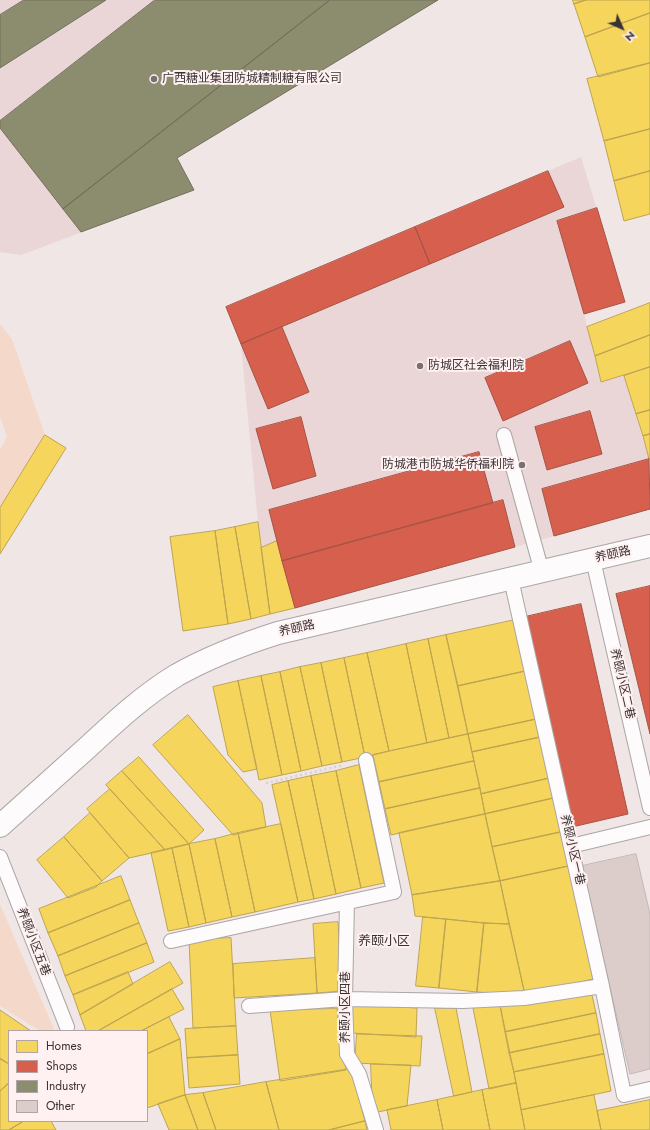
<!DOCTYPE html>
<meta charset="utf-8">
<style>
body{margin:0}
#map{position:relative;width:650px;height:1130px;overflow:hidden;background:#f0e6e6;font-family:Jost,sans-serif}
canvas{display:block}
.legend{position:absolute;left:8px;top:1030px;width:140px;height:92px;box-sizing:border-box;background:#fff0f1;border:1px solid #b0a4a5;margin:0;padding:5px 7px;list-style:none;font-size:12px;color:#393232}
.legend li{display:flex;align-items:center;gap:8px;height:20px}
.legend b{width:20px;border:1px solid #b0a4a5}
.north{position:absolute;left:602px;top:8px;width:40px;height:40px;-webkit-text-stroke:3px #fff0f1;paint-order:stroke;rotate:135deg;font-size:11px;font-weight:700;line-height:16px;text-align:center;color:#393232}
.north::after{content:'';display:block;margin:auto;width:14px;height:18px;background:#393232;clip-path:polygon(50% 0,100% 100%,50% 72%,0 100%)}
</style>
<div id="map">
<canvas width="650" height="1130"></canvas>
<ul class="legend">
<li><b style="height:11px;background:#f6d55c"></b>Homes</li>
<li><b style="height:11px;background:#d6604d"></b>Shops</li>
<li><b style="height:11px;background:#8c8c6e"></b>Industry</li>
<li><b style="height:11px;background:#ddcdca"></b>Other</li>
</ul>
<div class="north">N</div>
</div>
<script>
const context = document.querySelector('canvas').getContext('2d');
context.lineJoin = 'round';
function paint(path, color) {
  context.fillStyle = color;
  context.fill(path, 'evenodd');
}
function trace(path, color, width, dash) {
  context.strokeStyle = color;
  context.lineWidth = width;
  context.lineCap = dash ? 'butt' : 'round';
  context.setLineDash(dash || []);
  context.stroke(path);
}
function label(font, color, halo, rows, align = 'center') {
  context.font = font + ' Jost,"Noto Sans SC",sans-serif';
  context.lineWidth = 4;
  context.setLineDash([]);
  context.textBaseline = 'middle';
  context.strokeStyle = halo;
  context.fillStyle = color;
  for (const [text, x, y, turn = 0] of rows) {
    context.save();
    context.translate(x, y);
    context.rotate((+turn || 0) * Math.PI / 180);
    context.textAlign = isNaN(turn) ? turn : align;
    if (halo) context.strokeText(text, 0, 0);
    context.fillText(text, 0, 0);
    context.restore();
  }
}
paint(new Path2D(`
 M 0,0 L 438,0 L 177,158 L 194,190 L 21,255 L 0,252 Z
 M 581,157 L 625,302 L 584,314 L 601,382 L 624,376 L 649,459 L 542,489 L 554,536 L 515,547 L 502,500 L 282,561 L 261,548 L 258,522 L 241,345 L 226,307 Z`), '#ead6d7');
paint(new Path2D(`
 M 0,324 L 12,339 L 45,435 L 0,508 L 0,450 L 7,437 L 0,417 Z
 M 0,904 L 54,1029 L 50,1031 L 40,1031 L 0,1006 Z`), '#f4d9ca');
const homes = new Path2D(`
 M 573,0 L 586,0 L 574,4 Z
 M 586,0 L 650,0 L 650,13 L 585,37 L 574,4 Z
 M 650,13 L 650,63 L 598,77 L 585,37 Z
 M 650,63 L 650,129 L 604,141 L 587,79 Z
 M 650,129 L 650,171 L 614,181 L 604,141 Z
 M 650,171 L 650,214 L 624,221 L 614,181 Z
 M 650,303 L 650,335 L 595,356 L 587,327 Z
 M 650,335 L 650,367 L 601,382 L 595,356 Z
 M 650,367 L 650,410 L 636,414 L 624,376 Z
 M 650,410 L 650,434 L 643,436 L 636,414 Z
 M 650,434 L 650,459 L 649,459 L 643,436 Z
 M 45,435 L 66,448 L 0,554 L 0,508 Z
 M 258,522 L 270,614 L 251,619 L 235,527 Z
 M 235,527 L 251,619 L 228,624 L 215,531 Z
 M 215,531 L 228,624 L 183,631 L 170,537 Z
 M 277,541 L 295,608 L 270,614 L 261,548 Z
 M 515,620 L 526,671 L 458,686 L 446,635 Z
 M 446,635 L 468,734 L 449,738 L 428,639 Z
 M 428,639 L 449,738 L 427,743 L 406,644 Z
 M 406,644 L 427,743 L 389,751 L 367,653 Z
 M 367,653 L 389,751 L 365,757 L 344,658 Z
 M 344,658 L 365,757 L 342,762 L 321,663 Z
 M 321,663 L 342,762 L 322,766 L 300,667 Z
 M 300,667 L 322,766 L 301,771 L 280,672 Z
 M 526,671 L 537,719 L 468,734 L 458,686 Z
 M 280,672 L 301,771 L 282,775 L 261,676 Z
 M 261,676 L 282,775 L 259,780 L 238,681 Z
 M 238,681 L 257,769 L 243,772 L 228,755 L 213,687 Z
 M 188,715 L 262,803 L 266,827 L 233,835 L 153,745 Z
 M 537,719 L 541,737 L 472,752 L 468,734 Z
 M 468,734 L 474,761 L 379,782 L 373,755 Z
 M 541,737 L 550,778 L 481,794 L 472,752 Z
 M 139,757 L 204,830 L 189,844 L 122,771 Z
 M 474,761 L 480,788 L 385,809 L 379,782 Z
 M 359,765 L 384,883 L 361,888 L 336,771 Z
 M 122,771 L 189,844 L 165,850 L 106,785 Z
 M 336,771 L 361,888 L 336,894 L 311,776 Z
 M 311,776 L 336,894 L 314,899 L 288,781 Z
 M 550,778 L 554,798 L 485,814 L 481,794 Z
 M 288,781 L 314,899 L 298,902 L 272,785 Z
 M 480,788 L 485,814 L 391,835 L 385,809 Z
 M 110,789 L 165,850 L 129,858 L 87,809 Z
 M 554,798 L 561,832 L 492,847 L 485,814 Z
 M 90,813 L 129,858 L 102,881 L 64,837 Z
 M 485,814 L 500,881 L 412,895 L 399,833 Z
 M 281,824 L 298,902 L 255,912 L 238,833 Z
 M 561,832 L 569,866 L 500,881 L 492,847 Z
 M 238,833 L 255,912 L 232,917 L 215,839 Z
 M 64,837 L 102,881 L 96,887 L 68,898 L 37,860 Z
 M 215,839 L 232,917 L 206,923 L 189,844 Z
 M 189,844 L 206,923 L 189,927 L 172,848 Z
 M 172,848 L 189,927 L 168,931 L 151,853 Z
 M 569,866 L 593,979 L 525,995 L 500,881 Z
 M 121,876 L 130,900 L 48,933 L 39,909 Z
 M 500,881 L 509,924 L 484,923 L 415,916 L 412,895 Z
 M 130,900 L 139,923 L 58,956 L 48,933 Z
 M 423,917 L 446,919 L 439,988 L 416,986 Z
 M 446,919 L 484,923 L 477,992 L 439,988 Z
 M 338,922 L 342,991 L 317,993 L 313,924 Z
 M 139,923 L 147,943 L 65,976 L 58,956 Z
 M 484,923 L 509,924 L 525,995 L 477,992 Z
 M 231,938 L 236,1026 L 193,1028 L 189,940 Z
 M 147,943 L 154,962 L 73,995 L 65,976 Z
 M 315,958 L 317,993 L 234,998 L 233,964 Z
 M 170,962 L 183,983 L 98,1031 L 86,1031 L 80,1015 Z
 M 128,972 L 133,984 L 80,1015 L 73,995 Z
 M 172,989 L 184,1009 L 141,1031 L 98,1031 Z
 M 592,995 L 596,1013 L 505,1032 L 500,1005 Z
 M 353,1004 L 417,1008 L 416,1037 L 352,1033 Z
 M 500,1005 L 516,1083 L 489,1089 L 473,1008 Z
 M 435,1008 L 456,1008 L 472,1092 L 454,1096 Z
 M 337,1009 L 346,1070 L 280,1081 L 270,1010 Z
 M 0,1010 L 31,1031 L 9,1031 L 9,1064 L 0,1058 Z
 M 596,1013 L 600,1034 L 509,1053 L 505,1032 Z
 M 169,1017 L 180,1039 L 147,1054 L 147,1031 L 141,1031 Z
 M 236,1026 L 238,1055 L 187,1058 L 185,1029 Z
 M 357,1034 L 422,1036 L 420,1066 L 355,1063 Z
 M 600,1034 L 604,1054 L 514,1072 L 509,1053 Z
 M 180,1039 L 185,1095 L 147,1108 L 147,1054 Z
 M 604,1054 L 611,1091 L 521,1110 L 514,1072 Z
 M 238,1055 L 240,1084 L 189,1088 L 187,1058 Z
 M 0,1059 L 9,1064 L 9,1083 L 0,1091 Z
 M 371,1064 L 411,1065 L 407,1106 L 373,1113 Z
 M 351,1069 L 365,1121 L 329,1130 L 279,1130 L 266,1082 Z
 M 266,1082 L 279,1130 L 216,1130 L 203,1093 Z
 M 9,1083 L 9,1121 L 24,1121 L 9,1130 L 0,1130 L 0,1091 Z
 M 516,1083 L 525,1130 L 490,1130 L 482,1090 Z
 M 482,1090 L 490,1130 L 443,1130 L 437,1100 Z
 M 203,1093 L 216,1130 L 198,1130 L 185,1095 Z
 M 185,1095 L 198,1130 L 169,1130 L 158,1104 Z
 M 594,1095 L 601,1130 L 525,1130 L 521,1110 Z
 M 437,1100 L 443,1130 L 391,1130 L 387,1110 Z
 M 650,1100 L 650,1130 L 601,1130 L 597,1111 Z
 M 24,1121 L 51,1121 L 56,1130 L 9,1130 Z
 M 365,1121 L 367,1130 L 329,1130 Z`);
paint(homes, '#f6d55c');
trace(homes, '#bda44f', 1);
const shops = new Path2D(`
 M 548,171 L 564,207 L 430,264 L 415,227 Z
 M 597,208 L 625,302 L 584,314 L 557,221 Z
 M 415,227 L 430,264 L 241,344 L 226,307 Z
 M 282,327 L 309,392 L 268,409 L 241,344 Z
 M 570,341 L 588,383 L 503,421 L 485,378 Z
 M 590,411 L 602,454 L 547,470 L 535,427 Z
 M 301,417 L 316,476 L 273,489 L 256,429 Z
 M 479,452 L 493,503 L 282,561 L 269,510 Z
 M 649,459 L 650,509 L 554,536 L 542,489 Z
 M 503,500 L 515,547 L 295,608 L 282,561 Z
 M 650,586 L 650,734 L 616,594 Z
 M 581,604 L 628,814 L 572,827 L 525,617 Z`);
paint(shops, '#d6604d');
trace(shops, '#a75245', 1);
const industry = new Path2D(`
 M 24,0 L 106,0 L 0,68 L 0,15 Z
 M 155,0 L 330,0 L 63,209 L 0,128 L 0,121 Z
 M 330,0 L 438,0 L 177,158 L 194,190 L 81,232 L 63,209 Z`);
paint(industry, '#8c8c6e');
trace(industry, '#73715c', 1);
const building = new Path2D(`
 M 636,854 L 650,914 L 650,1069 L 630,1074 L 582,866 Z`);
paint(building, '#ddcdca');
trace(building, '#c1b9b8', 1);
const lane = new Path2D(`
 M 504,435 L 542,572
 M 593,560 L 650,808
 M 511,579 L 602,986 L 624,1095 L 650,1089
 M 571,846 L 650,827
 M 0,857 L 67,1027
 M 347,902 L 345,999 L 347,1054 L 359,1074 L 376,1130
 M 171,941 L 394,892 L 366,760
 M 249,1006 L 345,999 L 463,1001 L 524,998 L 602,986`);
const street = new Path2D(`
 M 0,826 C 29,800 58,774 88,747 C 116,721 144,695 177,675 C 209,657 243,644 278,633 L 650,546`);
trace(lane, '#aca5a5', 16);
trace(street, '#aca5a5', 24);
trace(new Path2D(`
 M 266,783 L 344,765`), '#d5d2d2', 2.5, [2, 3]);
trace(lane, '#fdfbfb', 14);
trace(street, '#fdfbfb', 22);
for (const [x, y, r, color] of [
 [154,79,4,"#797171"],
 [420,366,4,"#797171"],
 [522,465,4,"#797171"]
]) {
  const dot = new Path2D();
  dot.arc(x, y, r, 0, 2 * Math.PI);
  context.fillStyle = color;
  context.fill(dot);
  trace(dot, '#fff0f1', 1.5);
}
label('12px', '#393232', '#fff0f1', [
 ["广西糖业集团防城精制糖有限公司",162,79],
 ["防城区社会福利院",428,366],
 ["防城港市防城华侨福利院",514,465,"right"]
], 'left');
label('12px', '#393232', '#fff0f1', [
 ["养颐路",613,555,-13],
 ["养颐路",297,629,-13],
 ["养颐小区二巷",622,684,77],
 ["养颐小区一巷",572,850,77],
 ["养颐小区五巷",33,942,69],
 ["养颐小区四巷",346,1007,-90]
]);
label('13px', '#393232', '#fff0f1', [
 ["养颐小区",384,942]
]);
</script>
